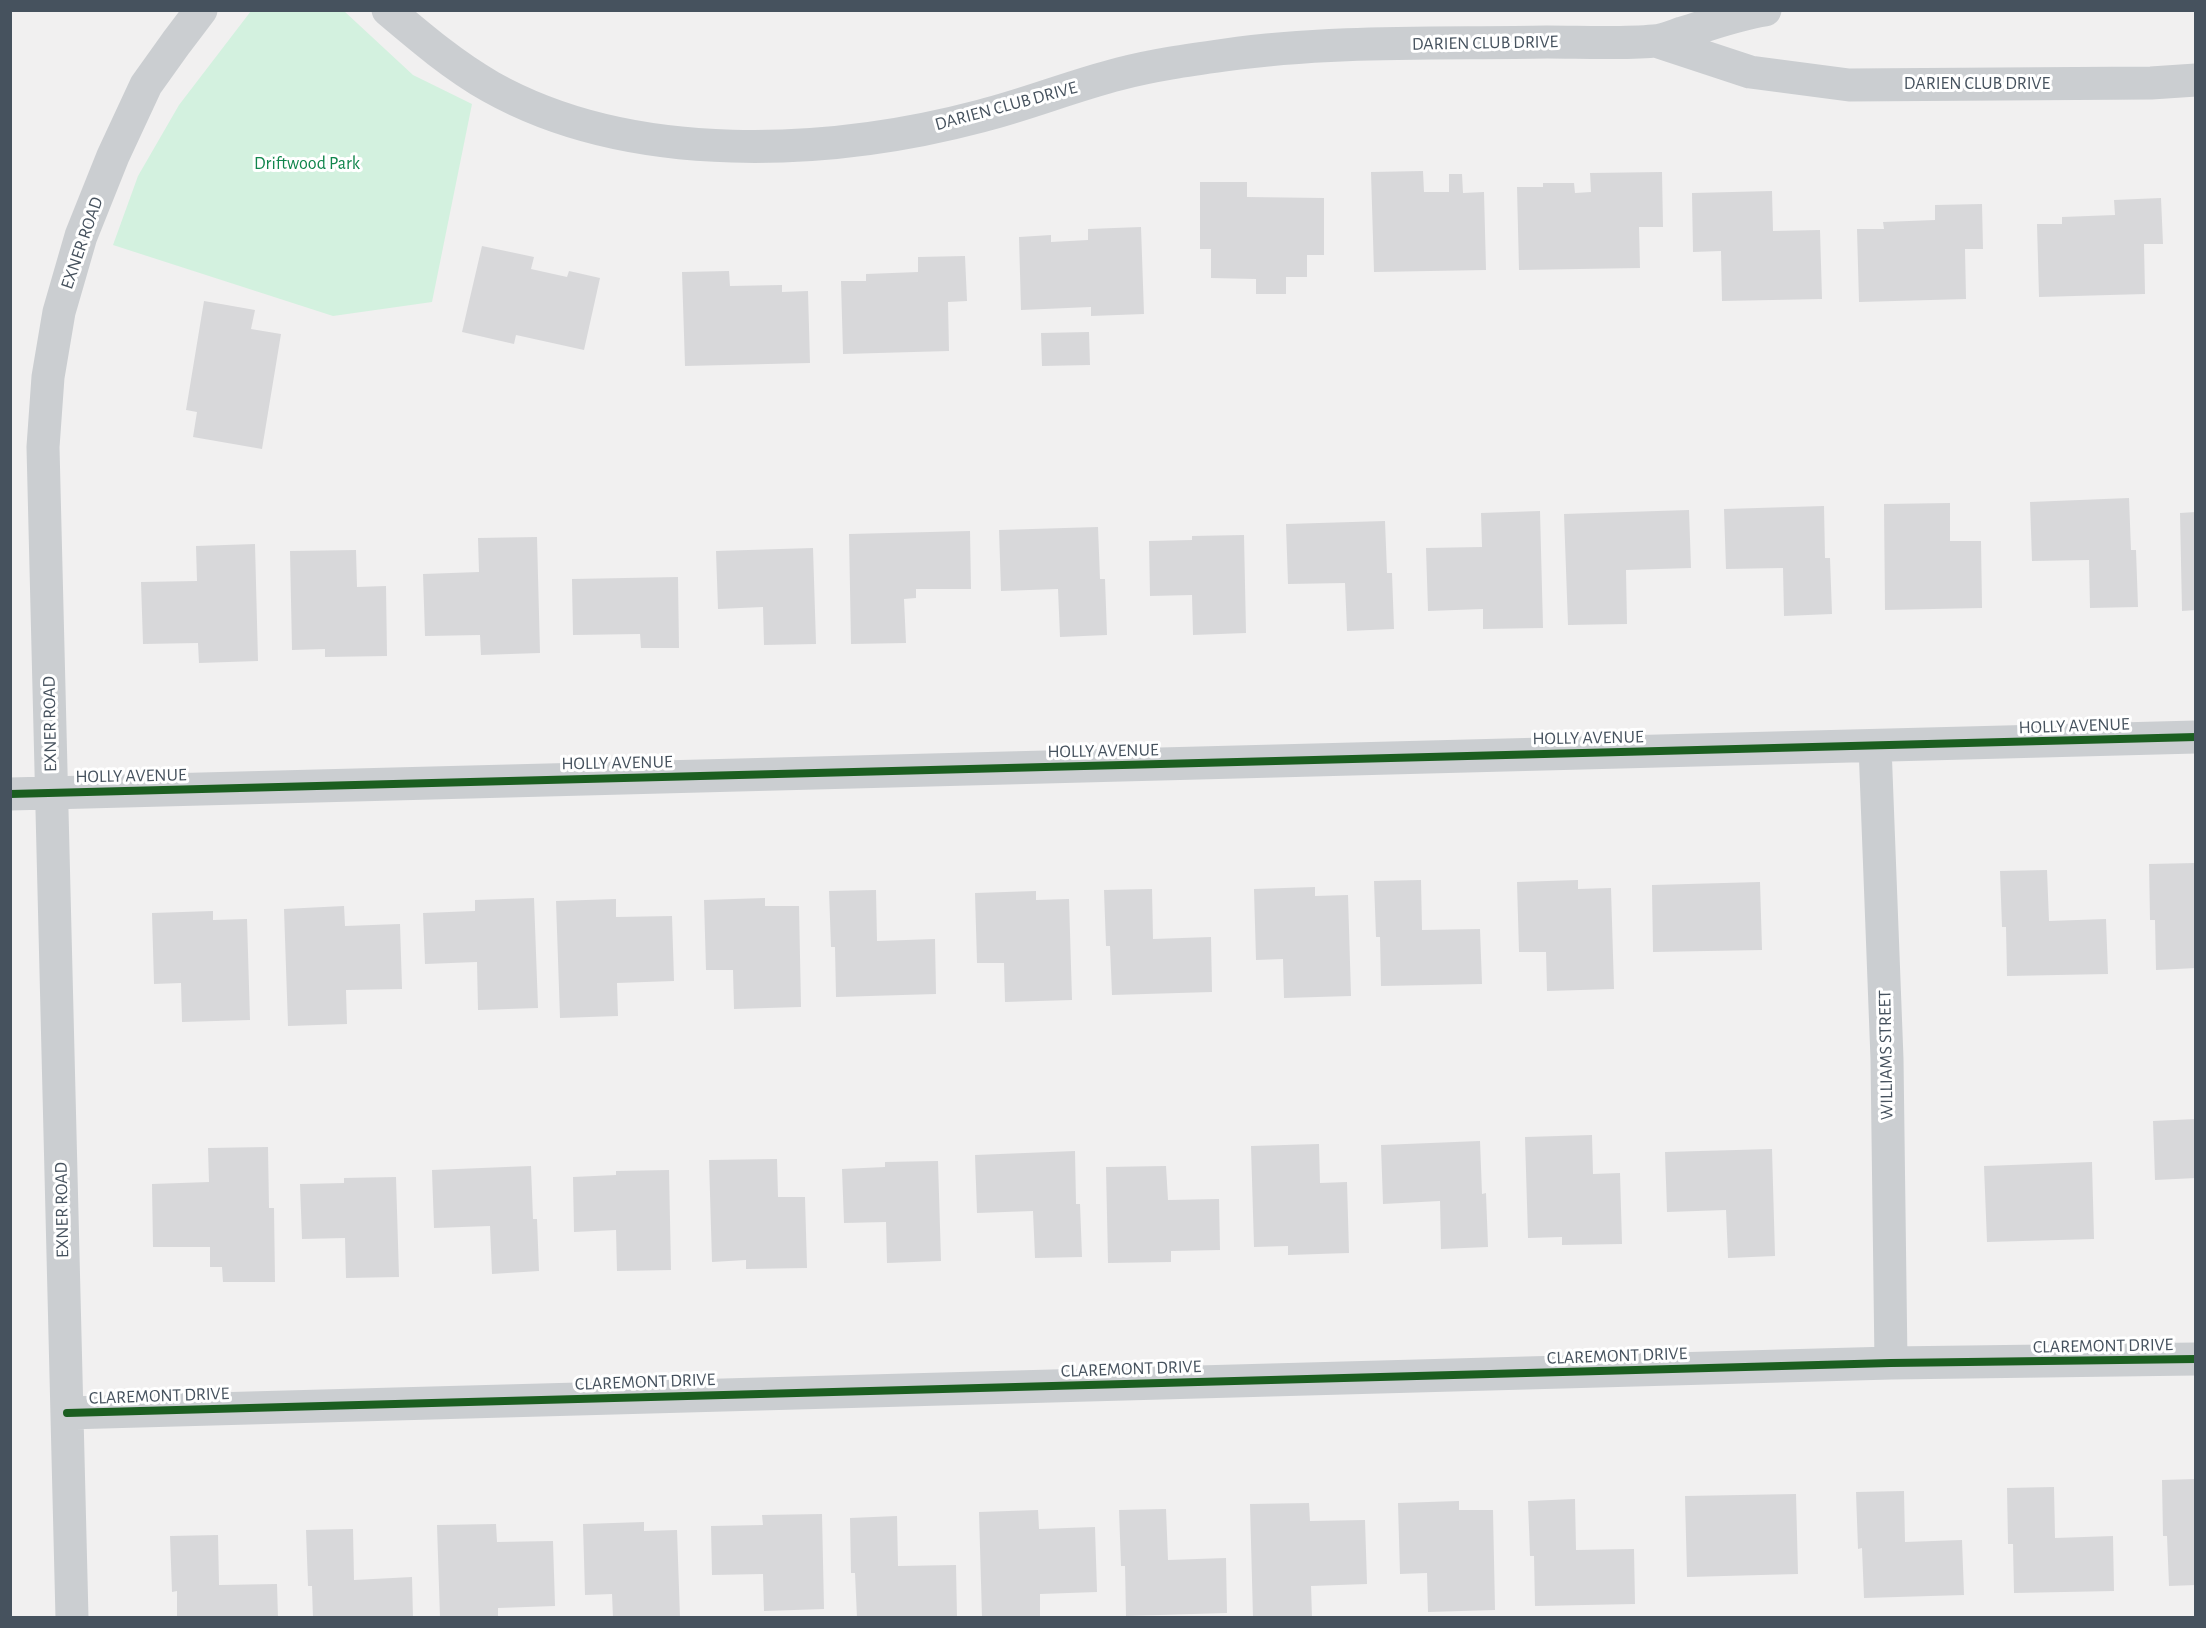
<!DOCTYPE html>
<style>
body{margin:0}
#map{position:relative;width:2206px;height:1628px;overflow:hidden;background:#f1f0f0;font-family:"Alegreya Sans",sans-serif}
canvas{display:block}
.frame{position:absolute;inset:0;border:12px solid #46525e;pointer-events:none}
</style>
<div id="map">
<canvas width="2206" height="1628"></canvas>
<div class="frame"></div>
</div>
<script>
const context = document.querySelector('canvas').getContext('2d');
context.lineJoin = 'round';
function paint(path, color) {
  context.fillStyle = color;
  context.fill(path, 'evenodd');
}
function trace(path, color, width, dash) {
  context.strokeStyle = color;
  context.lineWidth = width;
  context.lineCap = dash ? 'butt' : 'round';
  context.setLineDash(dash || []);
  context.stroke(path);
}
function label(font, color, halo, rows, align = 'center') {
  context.font = font + ' "Alegreya Sans",sans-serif';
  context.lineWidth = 6;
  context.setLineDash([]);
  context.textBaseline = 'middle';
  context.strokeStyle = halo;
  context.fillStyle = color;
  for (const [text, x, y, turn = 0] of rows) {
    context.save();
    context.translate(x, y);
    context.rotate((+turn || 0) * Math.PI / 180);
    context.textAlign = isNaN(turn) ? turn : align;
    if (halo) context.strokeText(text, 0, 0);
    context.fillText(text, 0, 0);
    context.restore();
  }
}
paint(new Path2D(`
 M 251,11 L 344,11 L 413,75 L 472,104 L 432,302 L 333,316 L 113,245 L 138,176 L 179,105 Z`), '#d3f1df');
paint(new Path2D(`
 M 1423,171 L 1424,192 L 1449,192 L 1449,174 L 1462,174 L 1463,193 L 1484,192 L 1486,270 L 1374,272 L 1371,172 Z
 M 1662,172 L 1663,227 L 1639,227 L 1640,268 L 1519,270 L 1517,187 L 1543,187 L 1543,183 L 1574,183 L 1575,193 L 1591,192 L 1590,173 Z
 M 1200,182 L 1247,182 L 1247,197 L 1324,198 L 1324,255 L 1307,255 L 1307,277 L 1286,277 L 1286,294 L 1256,294 L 1256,279 L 1211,278 L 1211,249 L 1200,249 Z
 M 1772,191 L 1773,231 L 1820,230 L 1822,299 L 1722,301 L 1721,251 L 1693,252 L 1692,193 Z
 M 2161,198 L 2163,244 L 2144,244 L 2145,294 L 2039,297 L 2037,224 L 2062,224 L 2062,217 L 2115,215 L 2114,200 Z
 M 1982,204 L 1983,249 L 1965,249 L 1966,299 L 1859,302 L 1857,229 L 1884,229 L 1883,222 L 1935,220 L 1935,205 Z
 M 1141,227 L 1144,314 L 1091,316 L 1091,307 L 1021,310 L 1019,237 L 1051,235 L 1051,242 L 1088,240 L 1088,229 Z
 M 482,246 L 534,257 L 531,269 L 567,277 L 569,271 L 600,278 L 584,350 L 516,335 L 514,344 L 462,332 Z
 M 965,256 L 967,301 L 948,302 L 949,351 L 843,354 L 841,281 L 866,281 L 866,274 L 918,272 L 918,257 Z
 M 729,271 L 730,286 L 782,285 L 782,292 L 808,291 L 810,363 L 685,366 L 682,272 Z
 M 204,301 L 255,310 L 251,329 L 281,334 L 262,449 L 193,437 L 197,412 L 186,410 Z
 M 1089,332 L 1090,365 L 1042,366 L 1041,333 Z
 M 2129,498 L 2131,550 L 2136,550 L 2138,607 L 2090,608 L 2089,560 L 2032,561 L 2030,502 Z
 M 1950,503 L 1950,541 L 1981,541 L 1982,608 L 1885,610 L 1884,504 Z
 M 1824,506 L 1825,558 L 1830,558 L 1832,614 L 1784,616 L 1783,568 L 1726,569 L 1724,509 Z
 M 1689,510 L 1691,568 L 1626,570 L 1627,624 L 1568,625 L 1564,514 Z
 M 1540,511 L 1543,628 L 1483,629 L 1483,609 L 1428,611 L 1426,548 L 1482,547 L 1481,513 Z
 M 2196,512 L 2196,610 L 2182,611 L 2180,513 Z
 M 1385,521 L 1387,573 L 1392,573 L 1394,629 L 1347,631 L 1345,583 L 1288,584 L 1286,524 Z
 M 1098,527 L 1100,579 L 1105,579 L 1107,635 L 1060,637 L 1058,589 L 1001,591 L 999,530 Z
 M 970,531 L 971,589 L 916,589 L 916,598 L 904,599 L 906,643 L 851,644 L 849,534 Z
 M 1244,535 L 1246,633 L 1193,635 L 1192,595 L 1150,596 L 1149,541 L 1192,540 L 1192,536 Z
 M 537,537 L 540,653 L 481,655 L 480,635 L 425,636 L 423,574 L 479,572 L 478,538 Z
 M 255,544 L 258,661 L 199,663 L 198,643 L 143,644 L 141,582 L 197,581 L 196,546 Z
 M 813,548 L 816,644 L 764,645 L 763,607 L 718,609 L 716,551 Z
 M 356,550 L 357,587 L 386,586 L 387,656 L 325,657 L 325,649 L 292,650 L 290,551 Z
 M 678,577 L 679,648 L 641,648 L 640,634 L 573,635 L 572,579 Z
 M 2196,863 L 2196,968 L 2156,970 L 2155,920 L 2150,920 L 2149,864 Z
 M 2047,870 L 2049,921 L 2106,919 L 2108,974 L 2007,976 L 2006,927 L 2002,927 L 2000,871 Z
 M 1421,880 L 1422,930 L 1480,929 L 1482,984 L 1381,986 L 1380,937 L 1376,937 L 1374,881 Z
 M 1578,880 L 1578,889 L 1611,888 L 1614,989 L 1547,991 L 1546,952 L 1519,952 L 1517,882 Z
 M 1760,882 L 1762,950 L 1653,952 L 1652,885 Z
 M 1315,887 L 1315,896 L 1348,895 L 1351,996 L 1284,998 L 1283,959 L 1256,960 L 1254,889 Z
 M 1152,889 L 1153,939 L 1211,937 L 1212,992 L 1112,995 L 1110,946 L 1106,946 L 1104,890 Z
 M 876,890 L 877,941 L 935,939 L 936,994 L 836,997 L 835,947 L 831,947 L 829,891 Z
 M 1036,891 L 1036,900 L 1069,899 L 1072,1000 L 1005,1002 L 1004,963 L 977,963 L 975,893 Z
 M 534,898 L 538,1008 L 478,1010 L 477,962 L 425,964 L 423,913 L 475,911 L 475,900 Z
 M 765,898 L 765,906 L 799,906 L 801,1007 L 734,1009 L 733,970 L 706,970 L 704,900 Z
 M 616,899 L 616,917 L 672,916 L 674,981 L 617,983 L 618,1016 L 560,1018 L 556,901 Z
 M 344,906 L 345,926 L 400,924 L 402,989 L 346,990 L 347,1024 L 288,1026 L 284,909 Z
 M 213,911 L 213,920 L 247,919 L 250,1020 L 182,1022 L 181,983 L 154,984 L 152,913 Z
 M 2196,1119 L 2196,1178 L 2155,1180 L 2153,1121 Z
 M 1592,1135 L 1593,1174 L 1620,1173 L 1622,1244 L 1562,1245 L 1562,1237 L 1528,1238 L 1525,1137 Z
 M 1480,1141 L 1482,1194 L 1486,1193 L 1488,1247 L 1441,1249 L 1440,1201 L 1383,1204 L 1381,1145 Z
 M 1319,1144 L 1320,1183 L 1347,1182 L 1349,1253 L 1288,1255 L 1288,1246 L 1254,1247 L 1251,1146 Z
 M 268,1147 L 269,1208 L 274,1208 L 275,1282 L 223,1282 L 222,1267 L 210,1267 L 210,1247 L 153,1247 L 152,1184 L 209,1182 L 208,1148 Z
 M 1772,1149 L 1775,1256 L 1728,1258 L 1726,1210 L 1667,1212 L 1665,1152 Z
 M 1075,1151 L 1076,1204 L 1080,1204 L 1082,1257 L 1035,1258 L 1033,1211 L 977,1213 L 975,1155 Z
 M 777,1159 L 778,1197 L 805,1197 L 807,1268 L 746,1269 L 746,1260 L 712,1262 L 709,1160 Z
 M 938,1161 L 941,1261 L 887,1263 L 886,1222 L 844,1223 L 842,1169 L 885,1167 L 885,1162 Z
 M 2092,1162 L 2094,1239 L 1987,1242 L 1984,1166 Z
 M 531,1166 L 533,1219 L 537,1219 L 539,1271 L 492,1274 L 490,1226 L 434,1228 L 432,1170 Z
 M 1166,1166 L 1168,1200 L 1219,1199 L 1220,1250 L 1171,1251 L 1171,1262 L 1108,1263 L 1106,1167 Z
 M 669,1170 L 671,1270 L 617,1271 L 616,1230 L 574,1232 L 573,1177 L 616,1175 L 616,1171 Z
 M 396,1177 L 399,1277 L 346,1278 L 345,1238 L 302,1239 L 300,1184 L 344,1183 L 344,1178 Z
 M 2196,1479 L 2196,1585 L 2169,1586 L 2167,1536 L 2163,1536 L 2162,1480 Z
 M 2054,1487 L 2055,1538 L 2113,1536 L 2114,1591 L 2014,1593 L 2013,1544 L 2008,1544 L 2007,1488 Z
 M 1904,1491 L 1905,1542 L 1962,1540 L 1964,1595 L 1864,1598 L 1862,1548 L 1858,1549 L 1856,1492 Z
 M 1796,1494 L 1798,1574 L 1687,1577 L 1685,1496 Z
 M 1575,1499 L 1576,1550 L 1634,1549 L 1635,1604 L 1535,1606 L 1534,1556 L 1530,1556 L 1528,1501 Z
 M 1459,1501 L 1459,1510 L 1493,1510 L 1495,1610 L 1428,1612 L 1427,1573 L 1400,1574 L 1398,1503 Z
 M 1309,1503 L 1310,1521 L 1365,1520 L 1367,1584 L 1311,1586 L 1312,1618 L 1253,1618 L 1250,1504 Z
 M 1166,1509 L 1168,1560 L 1226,1558 L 1227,1613 L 1126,1616 L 1125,1566 L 1121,1566 L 1119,1510 Z
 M 1038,1510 L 1039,1529 L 1095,1527 L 1097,1592 L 1040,1594 L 1040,1618 L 982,1618 L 979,1512 Z
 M 822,1514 L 824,1609 L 764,1611 L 763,1574 L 712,1575 L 711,1526 L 763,1525 L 762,1515 Z
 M 897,1516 L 898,1566 L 956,1565 L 957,1618 L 857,1618 L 855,1573 L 851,1573 L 850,1518 Z
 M 644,1522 L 644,1531 L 677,1530 L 680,1618 L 613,1618 L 612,1594 L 585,1595 L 583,1524 Z
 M 496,1524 L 497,1542 L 553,1541 L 555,1606 L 498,1608 L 498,1618 L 440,1618 L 437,1525 Z
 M 353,1529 L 354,1580 L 412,1577 L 413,1618 L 313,1618 L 312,1586 L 308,1586 L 306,1530 Z
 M 218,1535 L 219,1585 L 277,1584 L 278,1618 L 177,1618 L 177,1591 L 172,1592 L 170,1536 Z`), '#d8d8da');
trace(new Path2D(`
 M 388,10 C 421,38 454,66 491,87 C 632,166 830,156 981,116 C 1028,104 1072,86 1119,74 C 1153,65 1189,60 1225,55 C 1331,40 1439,44 1547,42 C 1580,42 1622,44 1654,41 C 1664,40 1673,36 1682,33 C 1709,25 1737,14 1765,10
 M 1656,41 L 1750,72 L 1849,85 L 2151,83 L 2196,80
 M 1875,746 L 1887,1059 L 1891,1363
 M 10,794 L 2196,737
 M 67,1413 L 1891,1363 L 2196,1359
 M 72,1618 L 43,447 L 48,377 L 59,312 L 81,236 L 113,156 L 146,85 L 176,43 L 201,10`), '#cbced1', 33);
trace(new Path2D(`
 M 10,794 L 2196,737
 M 67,1413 L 1891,1363 L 2196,1359`), '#1b5e20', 8);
label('18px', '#46525e', '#fff', [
 ["DARIEN CLUB DRIVE",1485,43,-1],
 ["DARIEN CLUB DRIVE",1977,84],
 ["DARIEN CLUB DRIVE",1006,106,-15],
 ["EXNER ROAD",82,243,-71],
 ["EXNER ROAD",50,724,-91],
 ["HOLLY AVENUE",2074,726,-2],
 ["HOLLY AVENUE",1588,738,-1],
 ["HOLLY AVENUE",1103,751,-1],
 ["HOLLY AVENUE",617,763,-1],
 ["HOLLY AVENUE",131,776,-1],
 ["WILLIAMS STREET",1886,1055,-91],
 ["EXNER ROAD",62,1210,-91],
 ["CLAREMONT DRIVE",2103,1346,-1],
 ["CLAREMONT DRIVE",1617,1356,-2],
 ["CLAREMONT DRIVE",1131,1369,-2],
 ["CLAREMONT DRIVE",645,1382,-2],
 ["CLAREMONT DRIVE",159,1396,-2]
]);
label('18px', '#10854c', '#fff', [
 ["Driftwood Park",307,164]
]);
</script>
